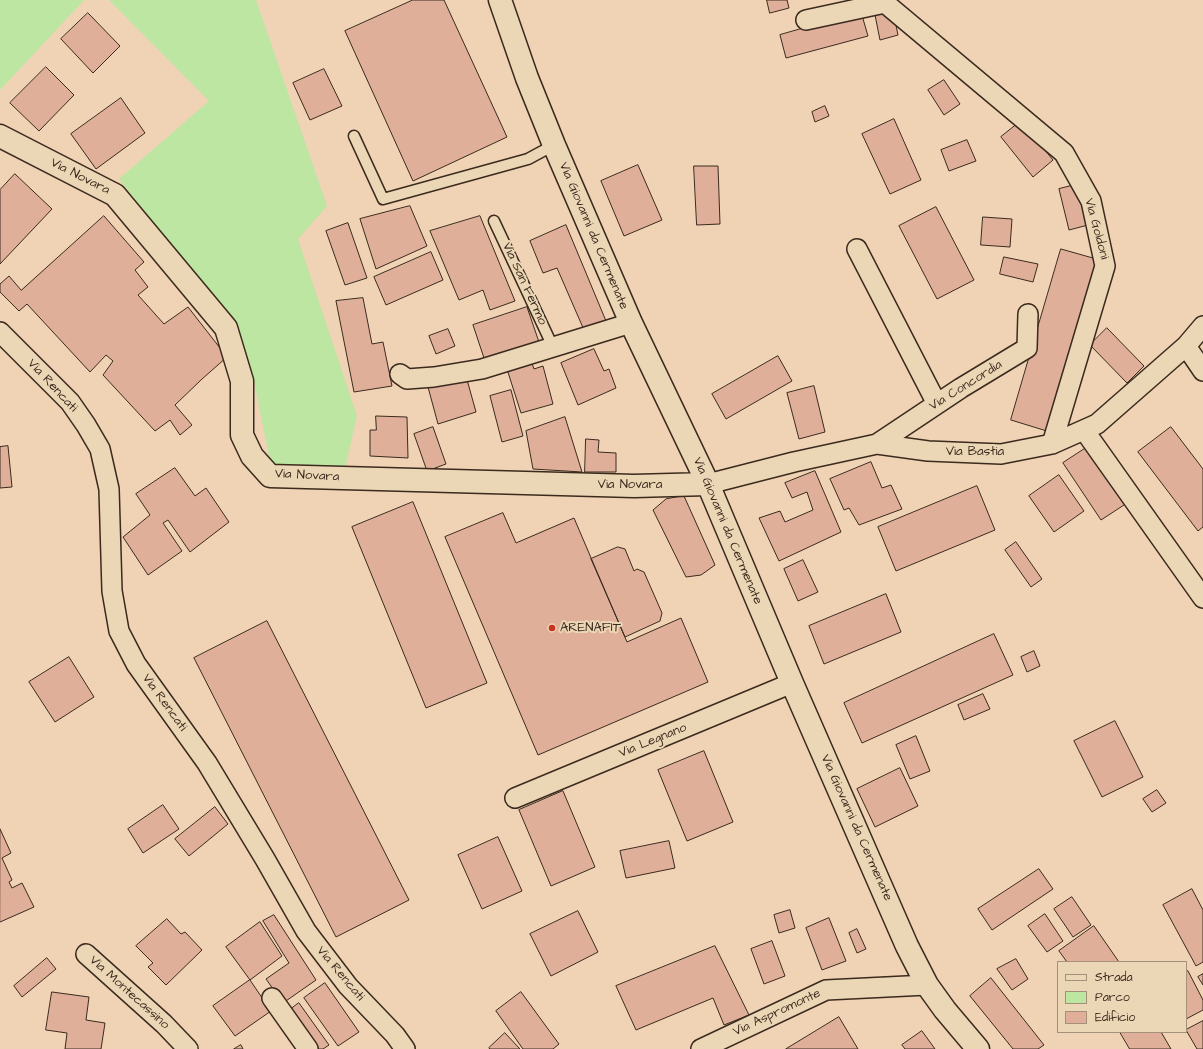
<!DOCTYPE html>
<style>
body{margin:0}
#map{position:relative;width:1203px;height:1049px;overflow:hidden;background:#efd3b4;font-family:"Architects Daughter",sans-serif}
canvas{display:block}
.legend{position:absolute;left:1057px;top:961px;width:130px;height:72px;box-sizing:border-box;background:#ebd6b5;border:1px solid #a59179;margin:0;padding:5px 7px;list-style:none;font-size:12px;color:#3b2a1e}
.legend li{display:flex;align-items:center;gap:8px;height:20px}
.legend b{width:20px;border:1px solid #a59179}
</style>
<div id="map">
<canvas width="1203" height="1049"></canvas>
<ul class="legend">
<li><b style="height:5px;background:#ebd6b5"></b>Strada</li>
<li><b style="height:11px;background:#bce6a2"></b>Parco</li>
<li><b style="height:11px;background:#dfaf99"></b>Edificio</li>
</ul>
</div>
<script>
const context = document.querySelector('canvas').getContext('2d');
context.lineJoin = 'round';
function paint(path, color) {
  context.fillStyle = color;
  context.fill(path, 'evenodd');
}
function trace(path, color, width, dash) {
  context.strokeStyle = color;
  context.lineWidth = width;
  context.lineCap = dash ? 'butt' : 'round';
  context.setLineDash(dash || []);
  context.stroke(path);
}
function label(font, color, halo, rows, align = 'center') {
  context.font = font + ' "Architects Daughter",sans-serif';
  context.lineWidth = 4;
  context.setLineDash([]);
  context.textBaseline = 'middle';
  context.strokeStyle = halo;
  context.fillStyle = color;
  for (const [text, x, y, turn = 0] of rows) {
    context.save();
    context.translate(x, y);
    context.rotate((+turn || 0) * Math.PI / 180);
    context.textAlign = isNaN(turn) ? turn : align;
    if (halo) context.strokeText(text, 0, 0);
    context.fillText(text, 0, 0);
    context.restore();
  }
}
paint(new Path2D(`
 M 0,0 L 84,0 L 0,90 Z
 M 109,0 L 256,0 L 327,206 L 298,239 L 357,416 L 345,468 L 271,466 L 251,367 L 224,313 L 119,179 L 209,101 Z`), '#bce6a2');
const building = new Path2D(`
 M 413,0 L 444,0 L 507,137 L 413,181 L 345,31 Z
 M 767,0 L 787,0 L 789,8 L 770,13 Z
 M 893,11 L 898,35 L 880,40 L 875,15 Z
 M 861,12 L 868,36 L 786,58 L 780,35 Z
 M 88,13 L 120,46 L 93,73 L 61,39 Z
 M 46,67 L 74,95 L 39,131 L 10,103 Z
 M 324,69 L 342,106 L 310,120 L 293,83 Z
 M 944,80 L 960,104 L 944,115 L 928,90 Z
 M 121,98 L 145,133 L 96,169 L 71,134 Z
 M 825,106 L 829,116 L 815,122 L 812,112 Z
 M 894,119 L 921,180 L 890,194 L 862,134 Z
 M 1021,121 L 1053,160 L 1033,177 L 1001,137 Z
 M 967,140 L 976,161 L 949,171 L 941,150 Z
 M 638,165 L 662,220 L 624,236 L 601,181 Z
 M 694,166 L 718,166 L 720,224 L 697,225 Z
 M 15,174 L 52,209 L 0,264 L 0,190 Z
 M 1079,184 L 1088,225 L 1069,230 L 1059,189 Z
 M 410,206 L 427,246 L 376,269 L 360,219 Z
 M 936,207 L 974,280 L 937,299 L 899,226 Z
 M 104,216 L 144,262 L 135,270 L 148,287 L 138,295 L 164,324 L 188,307 L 227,357 L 202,379 L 175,405 L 192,425 L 180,435 L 170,420 L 155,431 L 103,375 L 113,361 L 106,355 L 90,372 L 27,304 L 19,311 L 0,292 L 0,284 L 9,276 L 21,290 Z
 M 480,216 L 515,301 L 490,310 L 483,290 L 459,300 L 430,231 Z
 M 983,217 L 1012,219 L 1010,247 L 981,245 Z
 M 348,223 L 367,278 L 345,285 L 326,231 Z
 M 566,225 L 606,321 L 584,330 L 557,268 L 543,273 L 530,241 Z
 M 1061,249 L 1100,260 L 1050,432 L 1011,420 Z
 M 431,252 L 443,280 L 386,305 L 374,277 Z
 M 1004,257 L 1038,264 L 1033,282 L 1000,274 Z
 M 363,298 L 372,344 L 383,342 L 392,386 L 354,392 L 336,301 Z
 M 527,307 L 540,345 L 486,364 L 473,325 Z
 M 1107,328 L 1144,366 L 1127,383 L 1090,345 Z
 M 448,329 L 455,346 L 436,354 L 429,336 Z
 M 594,349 L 604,371 L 609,369 L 616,388 L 578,405 L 561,363 Z
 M 778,356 L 792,381 L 726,419 L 712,394 Z
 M 530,358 L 534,369 L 543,366 L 553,404 L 521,413 L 506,366 Z
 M 466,376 L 476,412 L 438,424 L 428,387 Z
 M 814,386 L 825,432 L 799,439 L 787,393 Z
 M 511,390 L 523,436 L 502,442 L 490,396 Z
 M 376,416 L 407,417 L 408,458 L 370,456 L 370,430 L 376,430 Z
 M 565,417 L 582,472 L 533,469 L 526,431 Z
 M 433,427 L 446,464 L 427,471 L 414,434 Z
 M 1171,427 L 1203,469 L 1203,527 L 1198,531 L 1138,452 Z
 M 586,439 L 599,440 L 598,452 L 616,453 L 616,472 L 585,472 Z
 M 8,446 L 12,487 L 0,488 L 0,447 Z
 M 1089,446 L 1127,503 L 1101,520 L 1063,463 Z
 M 871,462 L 882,488 L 891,485 L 902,509 L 859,525 L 849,508 L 844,510 L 830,479 Z
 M 175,468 L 195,496 L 206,488 L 229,522 L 190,552 L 168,520 L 163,523 L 182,551 L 148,575 L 123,537 L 150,515 L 136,494 Z
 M 815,471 L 841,532 L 779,561 L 759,518 L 780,511 L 785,522 L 813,510 L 807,492 L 792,498 L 785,483 Z
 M 1059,475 L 1084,511 L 1054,532 L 1029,496 Z
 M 977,486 L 995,530 L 896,571 L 878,527 Z
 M 684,496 L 715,565 L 701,575 L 686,577 L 653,510 L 666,499 Z
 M 413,502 L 487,683 L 426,708 L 352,527 Z
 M 503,513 L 516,543 L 574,518 L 627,642 L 681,618 L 708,682 L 538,755 L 445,537 Z
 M 1016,542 L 1042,579 L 1031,587 L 1005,550 Z
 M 618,547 L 625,549 L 634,571 L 637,569 L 644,572 L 662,613 L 660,621 L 625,637 L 591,559 Z
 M 803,560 L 818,592 L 798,601 L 784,569 Z
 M 886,594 L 901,632 L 824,664 L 809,626 Z
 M 267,621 L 409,900 L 336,937 L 194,658 Z
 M 994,634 L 1013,675 L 862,743 L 844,703 Z
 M 1034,651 L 1040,666 L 1027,672 L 1021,657 Z
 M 69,657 L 94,697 L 55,722 L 29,682 Z
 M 983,694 L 990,709 L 964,720 L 958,705 Z
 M 1115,721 L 1143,777 L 1102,797 L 1074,741 Z
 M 916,736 L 930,771 L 910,779 L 896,745 Z
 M 704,751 L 733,822 L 687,841 L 658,770 Z
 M 900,768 L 918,806 L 875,827 L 857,789 Z
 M 1157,790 L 1166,803 L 1152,812 L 1143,799 Z
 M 563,791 L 595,867 L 551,886 L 519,810 Z
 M 163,805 L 179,829 L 143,853 L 128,829 Z
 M 215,807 L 228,824 L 189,856 L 175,839 Z
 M 0,829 L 11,853 L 2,858 L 12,880 L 9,882 L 12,888 L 22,883 L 34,907 L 0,922 Z
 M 498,837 L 522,891 L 482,909 L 458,855 Z
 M 669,841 L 675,868 L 626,878 L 620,851 Z
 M 1039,869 L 1053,889 L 992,930 L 978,909 Z
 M 1192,889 L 1203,910 L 1203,962 L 1196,966 L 1163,905 Z
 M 1072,897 L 1091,925 L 1073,937 L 1054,909 Z
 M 790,910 L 795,928 L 779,933 L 774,915 Z
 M 578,911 L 598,952 L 551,976 L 530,934 Z
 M 1045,914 L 1063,941 L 1047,952 L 1028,926 Z
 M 274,915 L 316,980 L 283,1003 L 266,979 L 289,963 L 263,921 Z
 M 829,918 L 846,961 L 822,970 L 806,928 Z
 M 167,919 L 181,934 L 185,932 L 202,950 L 166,985 L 148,967 L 153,963 L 136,946 Z
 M 260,922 L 282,956 L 250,980 L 226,947 Z
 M 1094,926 L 1119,962 L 1067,962 L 1059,951 Z
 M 857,929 L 866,949 L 857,953 L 849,933 Z
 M 772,941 L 785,976 L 764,984 L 751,949 Z
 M 715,946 L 749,1015 L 724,1025 L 713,998 L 636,1030 L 616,986 Z
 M 47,958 L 56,969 L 22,997 L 14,986 Z
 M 1016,959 L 1028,979 L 1012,990 L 997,969 Z
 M 1188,971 L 1203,1000 L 1203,1010 L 1186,1019 L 1186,972 Z
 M 1203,974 L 1203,985 L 1198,977 Z
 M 991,978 L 1044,1045 L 1038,1049 L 1013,1049 L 970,996 Z
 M 250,980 L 271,1011 L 235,1036 L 213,1006 Z
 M 325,983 L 359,1032 L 338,1046 L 304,998 Z
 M 52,992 L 89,997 L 86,1020 L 105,1023 L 101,1049 L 65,1049 L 67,1033 L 46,1030 Z
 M 521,992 L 559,1044 L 553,1049 L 523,1049 L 496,1011 Z
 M 299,1003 L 329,1045 L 323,1049 L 313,1049 L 287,1012 Z
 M 839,1017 L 858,1049 L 786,1049 Z
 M 1203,1021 L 1203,1049 L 1197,1049 L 1186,1030 Z
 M 922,1031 L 935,1049 L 905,1049 L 902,1045 Z
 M 1120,1032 L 1161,1032 L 1171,1049 L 1130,1049 Z
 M 505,1033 L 520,1049 L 490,1049 L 489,1048 Z
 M 241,1045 L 243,1049 L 234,1049 Z`);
paint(building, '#dfaf99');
trace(building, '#3b2a1e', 1);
const lane = new Path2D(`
 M 354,136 L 383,199 L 528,159 L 554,145
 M 494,221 L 553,347`);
const street = new Path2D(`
 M 885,0 L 885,3 L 1064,153 L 1091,201 L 1105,266 L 1052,444
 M 806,20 L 885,3
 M 857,249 L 937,404
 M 0,332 L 70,402 L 86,425 L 100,449 L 109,489 L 112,591 L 119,631 L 136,664 L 207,763 L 265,859 L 306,931 L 348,986 L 395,1035 L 405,1049
 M 1186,346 L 1203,371
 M 400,374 L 407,379 L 434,377 L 482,369 L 631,323
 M 1084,430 L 1203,598
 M 877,444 L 961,388 L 1027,348 L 1028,314
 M 708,484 L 794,462 L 877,444 L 928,451 L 1001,454 L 1052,444 L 1097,424 L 1186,346 L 1203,326
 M 515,798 L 792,683
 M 86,954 L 164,1024 L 188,1049
 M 272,998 L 308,1049
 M 701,1049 L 826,990 L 927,985`);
const secondary = new Path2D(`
 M 500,0 L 527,78 L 554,145 L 631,323 L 708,484 L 792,683 L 907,946 L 927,985 L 945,1010 L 978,1049
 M 0,136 L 115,195 L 226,328 L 242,381 L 242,435 L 252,456 L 270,476 L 634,486 L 708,484`);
trace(lane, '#3b2a1e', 13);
trace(street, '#3b2a1e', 22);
trace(secondary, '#3b2a1e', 25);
trace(lane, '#ebd6b5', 10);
trace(street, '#ebd6b5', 19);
trace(secondary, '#ebd6b5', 22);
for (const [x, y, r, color] of [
 [552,628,4,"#c8321e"]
]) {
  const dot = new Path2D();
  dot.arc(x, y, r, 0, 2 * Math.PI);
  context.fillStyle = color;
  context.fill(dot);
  trace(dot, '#ebd6b5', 1.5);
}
label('13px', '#3b2a1e', '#ebd6b5', [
 ["Via Novara",80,177,27],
 ["Via Goldoni",1096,229,75],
 ["Via Giovanni da Cermenate",593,236,67],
 ["Via San Fermo",524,284,65],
 ["Via Rencati",52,386,47],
 ["Via Concordia",966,386,-32],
 ["Via Bastia",975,452],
 ["Via Novara",307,476,3],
 ["Via Novara",630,485],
 ["Via Giovanni da Cermenate",727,531,67],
 ["Via Rencati",164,703,54],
 ["Via Legnano",653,741,-22],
 ["Via Giovanni da Cermenate",856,828,66],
 ["Via Rencati",340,974,50],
 ["Via Montecassino",129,993,42],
 ["Via Aspromonte",777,1013,-25]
]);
label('13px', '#3b2a1e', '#ebd6b5', [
 ["ARENAFIT",560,628]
], 'left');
</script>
